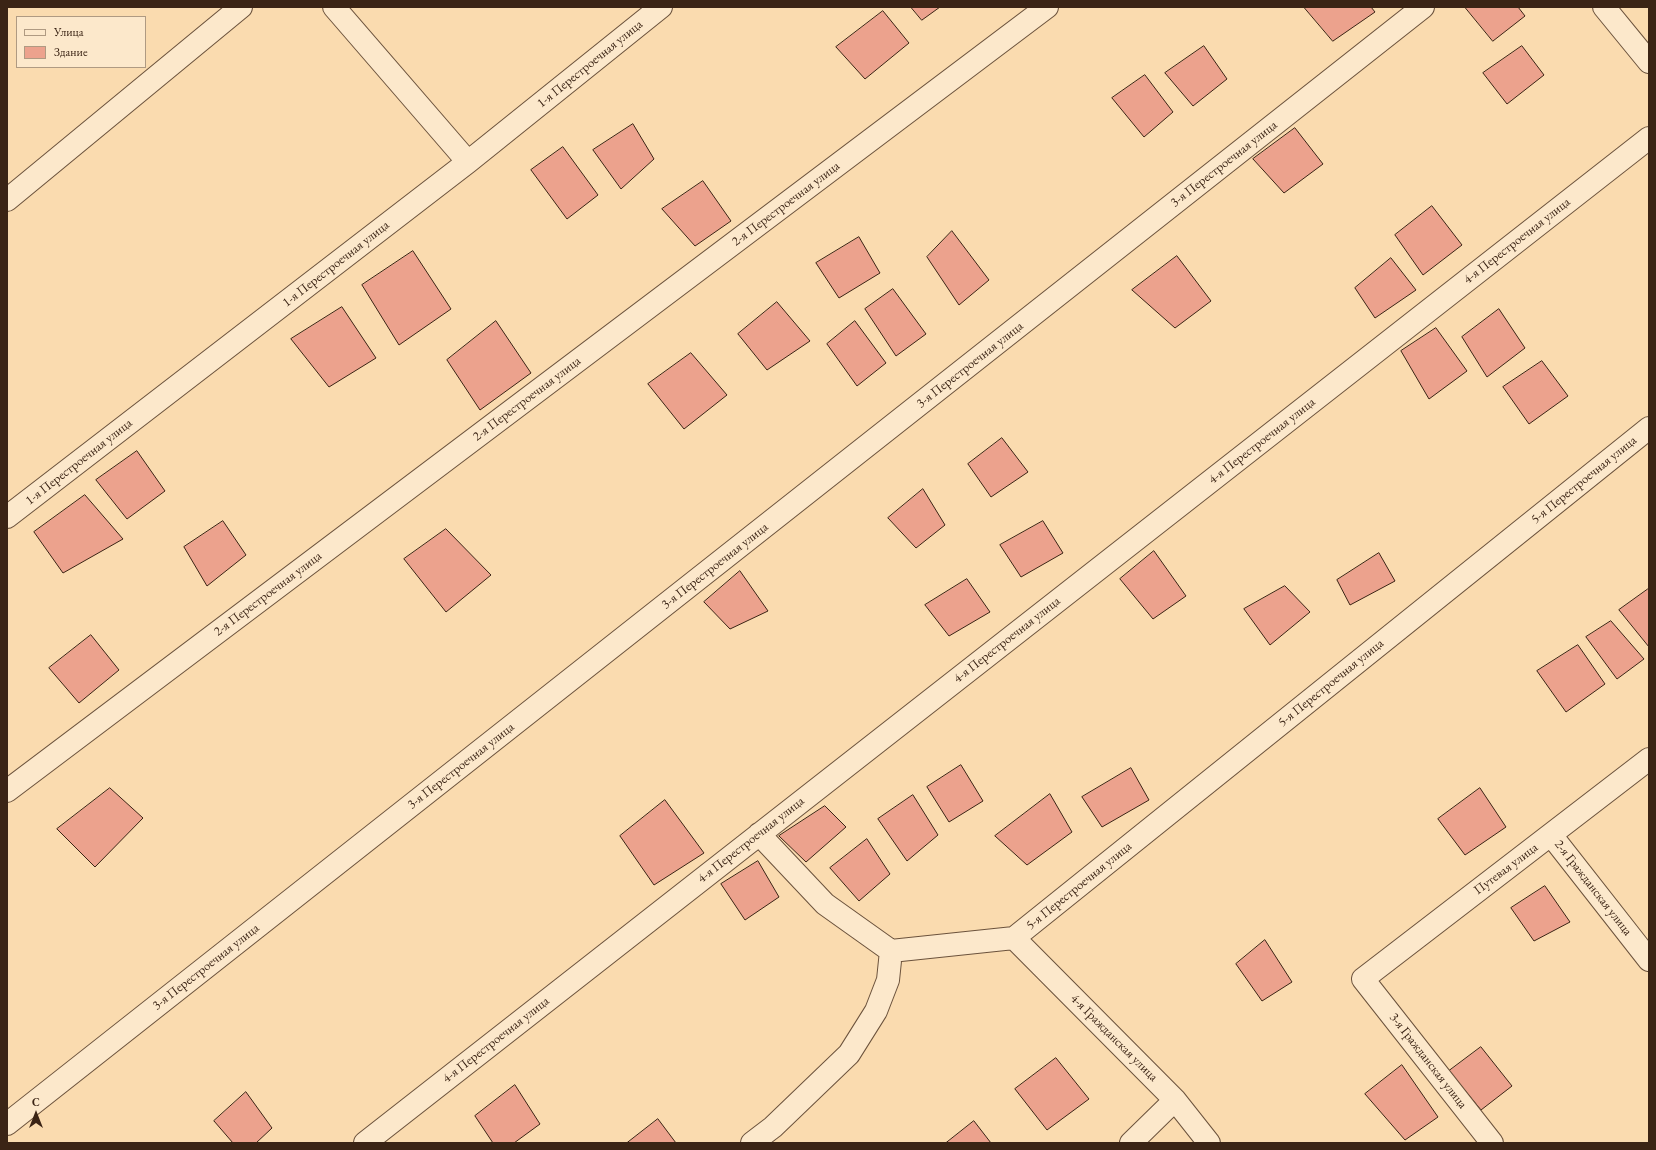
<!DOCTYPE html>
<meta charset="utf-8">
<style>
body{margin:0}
#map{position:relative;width:1656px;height:1150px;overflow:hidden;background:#fadbaf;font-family:"EB Garamond",serif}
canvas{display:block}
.frame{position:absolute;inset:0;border:8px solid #3b2415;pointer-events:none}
.legend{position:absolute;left:16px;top:16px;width:130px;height:52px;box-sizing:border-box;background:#fce8cb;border:1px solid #af9a82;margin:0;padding:5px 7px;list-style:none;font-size:12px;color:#3b2415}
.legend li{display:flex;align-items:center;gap:8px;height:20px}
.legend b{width:20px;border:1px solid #af9a82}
.north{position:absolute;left:16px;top:1094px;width:40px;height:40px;-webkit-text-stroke:3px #fce8cb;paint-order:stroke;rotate:0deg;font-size:11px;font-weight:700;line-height:16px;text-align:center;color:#3b2415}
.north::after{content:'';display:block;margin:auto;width:14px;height:18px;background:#3b2415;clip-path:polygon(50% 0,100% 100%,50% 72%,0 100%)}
</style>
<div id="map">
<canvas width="1656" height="1150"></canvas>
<div class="frame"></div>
<ul class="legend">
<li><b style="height:5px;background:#fce8cb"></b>Улица</li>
<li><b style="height:11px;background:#eca28d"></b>Здание</li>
</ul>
<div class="north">С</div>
</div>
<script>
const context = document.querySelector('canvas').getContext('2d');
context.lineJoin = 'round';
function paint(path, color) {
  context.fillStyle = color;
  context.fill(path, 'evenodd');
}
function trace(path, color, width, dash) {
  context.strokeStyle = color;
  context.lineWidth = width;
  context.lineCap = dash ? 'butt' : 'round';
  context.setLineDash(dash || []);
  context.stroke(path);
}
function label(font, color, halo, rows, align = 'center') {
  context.font = font + ' "EB Garamond",serif';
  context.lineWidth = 3.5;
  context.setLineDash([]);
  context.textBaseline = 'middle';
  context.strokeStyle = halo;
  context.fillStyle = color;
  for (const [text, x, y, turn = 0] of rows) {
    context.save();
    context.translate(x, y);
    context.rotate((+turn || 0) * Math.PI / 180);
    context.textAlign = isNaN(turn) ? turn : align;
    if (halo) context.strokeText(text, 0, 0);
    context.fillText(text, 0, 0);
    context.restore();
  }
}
const building = new Path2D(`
 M 911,7 L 940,7 L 922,20 Z
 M 1304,7 L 1371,7 L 1375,12 L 1333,41 Z
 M 1465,7 L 1518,7 L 1525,16 L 1493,41 Z
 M 883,11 L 909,43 L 865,79 L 836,47 Z
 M 1204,46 L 1227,79 L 1193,106 L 1165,73 Z
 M 1522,46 L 1544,75 L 1507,104 L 1483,73 Z
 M 1145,75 L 1173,112 L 1144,137 L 1112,98 Z
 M 633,124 L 654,159 L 621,189 L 593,150 Z
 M 1295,128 L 1323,164 L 1284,193 L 1253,159 Z
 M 563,147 L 598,195 L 567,219 L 531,170 Z
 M 703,181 L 731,221 L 695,246 L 662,209 Z
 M 1432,206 L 1462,245 L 1423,275 L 1395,235 Z
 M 952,231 L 989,280 L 959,305 L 927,257 Z
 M 859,237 L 880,273 L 839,298 L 816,263 Z
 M 413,251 L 451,309 L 399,345 L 362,285 Z
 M 1177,256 L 1211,301 L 1175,328 L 1132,290 Z
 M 1391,258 L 1416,290 L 1375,318 L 1355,288 Z
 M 893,289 L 926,334 L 896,356 L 865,309 Z
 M 777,302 L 810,341 L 767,370 L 738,334 Z
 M 342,307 L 376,358 L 329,387 L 291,339 Z
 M 1499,309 L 1525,348 L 1487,377 L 1462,337 Z
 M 496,321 L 531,373 L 480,410 L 447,360 Z
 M 855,321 L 886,363 L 857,386 L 827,344 Z
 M 1436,328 L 1467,371 L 1429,399 L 1401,351 Z
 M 691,353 L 727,395 L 684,429 L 648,384 Z
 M 1542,361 L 1568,396 L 1529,424 L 1503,387 Z
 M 1002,438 L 1028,472 L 991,497 L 968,464 Z
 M 137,451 L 165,491 L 127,519 L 96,480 Z
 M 923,489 L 945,525 L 916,548 L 888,518 Z
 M 85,495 L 123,539 L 63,573 L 34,532 Z
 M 223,521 L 246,555 L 207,586 L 184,547 Z
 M 1043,521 L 1063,553 L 1021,577 L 1000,545 Z
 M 446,529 L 491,575 L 446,612 L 404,559 Z
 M 1154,551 L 1186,596 L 1153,619 L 1120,579 Z
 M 1379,553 L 1395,581 L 1350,605 L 1337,580 Z
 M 740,571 L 768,611 L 730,629 L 704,602 Z
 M 967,579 L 990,612 L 949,636 L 925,605 Z
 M 1285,586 L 1310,612 L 1270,645 L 1244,609 Z
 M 1648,589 L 1649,589 L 1649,647 L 1619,610 Z
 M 1611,621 L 1644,659 L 1617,679 L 1586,637 Z
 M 91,635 L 119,670 L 79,703 L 49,668 Z
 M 1578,645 L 1605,684 L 1566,712 L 1537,671 Z
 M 961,765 L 983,801 L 949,822 L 927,787 Z
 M 1131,768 L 1149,800 L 1102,827 L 1082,797 Z
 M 110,788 L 143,818 L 95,867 L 57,829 Z
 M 1480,788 L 1506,827 L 1465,855 L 1438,819 Z
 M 1050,794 L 1072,832 L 1027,865 L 995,836 Z
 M 913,795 L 938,835 L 907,861 L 878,819 Z
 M 665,800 L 704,853 L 654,885 L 620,836 Z
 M 825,806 L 846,827 L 806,862 L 779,836 Z
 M 867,839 L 890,874 L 859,901 L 830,868 Z
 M 758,861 L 779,897 L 745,920 L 721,884 Z
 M 1545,886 L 1570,922 L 1534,941 L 1511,908 Z
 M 1265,940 L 1292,982 L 1262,1001 L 1236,964 Z
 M 1481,1047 L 1512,1086 L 1481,1110 L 1449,1071 Z
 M 1056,1058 L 1089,1099 L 1047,1130 L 1015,1089 Z
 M 1402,1065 L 1438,1117 L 1405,1140 L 1365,1094 Z
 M 515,1085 L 540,1124 L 514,1143 L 493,1143 L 475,1116 Z
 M 246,1092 L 272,1128 L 256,1143 L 233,1143 L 214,1121 Z
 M 658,1119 L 676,1143 L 627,1143 Z
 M 974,1121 L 991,1143 L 946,1143 Z`);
paint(building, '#eca28d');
trace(building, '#3b2415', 1);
const minor = new Path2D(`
 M 334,7 L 468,162
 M 1604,7 L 1649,62
 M 7,200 L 241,7
 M 7,517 L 468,162 L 661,7
 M 7,791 L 1047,7
 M 759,834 L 825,904 L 891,951 L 1014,938
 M 1551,835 L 1649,960
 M 1014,938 L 1649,428
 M 1014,938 L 1175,1100 L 1209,1143
 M 7,1124 L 1423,7
 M 365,1143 L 1649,138
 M 752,1143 L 773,1127 L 849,1054 L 876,1011 L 888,980 L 891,951
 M 1131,1143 L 1175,1100
 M 1492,1143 L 1363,979 L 1649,759`);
trace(minor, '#6b523c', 24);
trace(minor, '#fce8cb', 22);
label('13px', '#3b2415', '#fce8cb', [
 ["1-я Перестроечная улица",590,64,-39],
 ["3-я Перестроечная улица",1224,164,-38],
 ["2-я Перестроечная улица",786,204,-37],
 ["4-я Перестроечная улица",1517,241,-38],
 ["1-я Перестроечная улица",336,264,-38],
 ["3-я Перестроечная улица",970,365,-38],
 ["2-я Перестроечная улица",527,399,-37],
 ["4-я Перестроечная улица",1262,441,-38],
 ["1-я Перестроечная улица",79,462,-38],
 ["5-я Перестроечная улица",1584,480,-39],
 ["3-я Перестроечная улица",715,566,-38],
 ["2-я Перестроечная улица",268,594,-37],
 ["4-я Перестроечная улица",1007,640,-38],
 ["5-я Перестроечная улица",1331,683,-39],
 ["3-я Перестроечная улица",461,766,-38],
 ["4-я Перестроечная улица",751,840,-38],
 ["Путевая улица",1506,869,-37],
 ["5-я Перестроечная улица",1079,886,-39],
 ["2-я Гражданская улица",1593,888,52],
 ["3-я Перестроечная улица",206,967,-38],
 ["4-я Гражданская улица",1114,1038,45],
 ["4-я Перестроечная улица",496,1040,-38],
 ["3-я Гражданская улица",1428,1061,52]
]);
</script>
